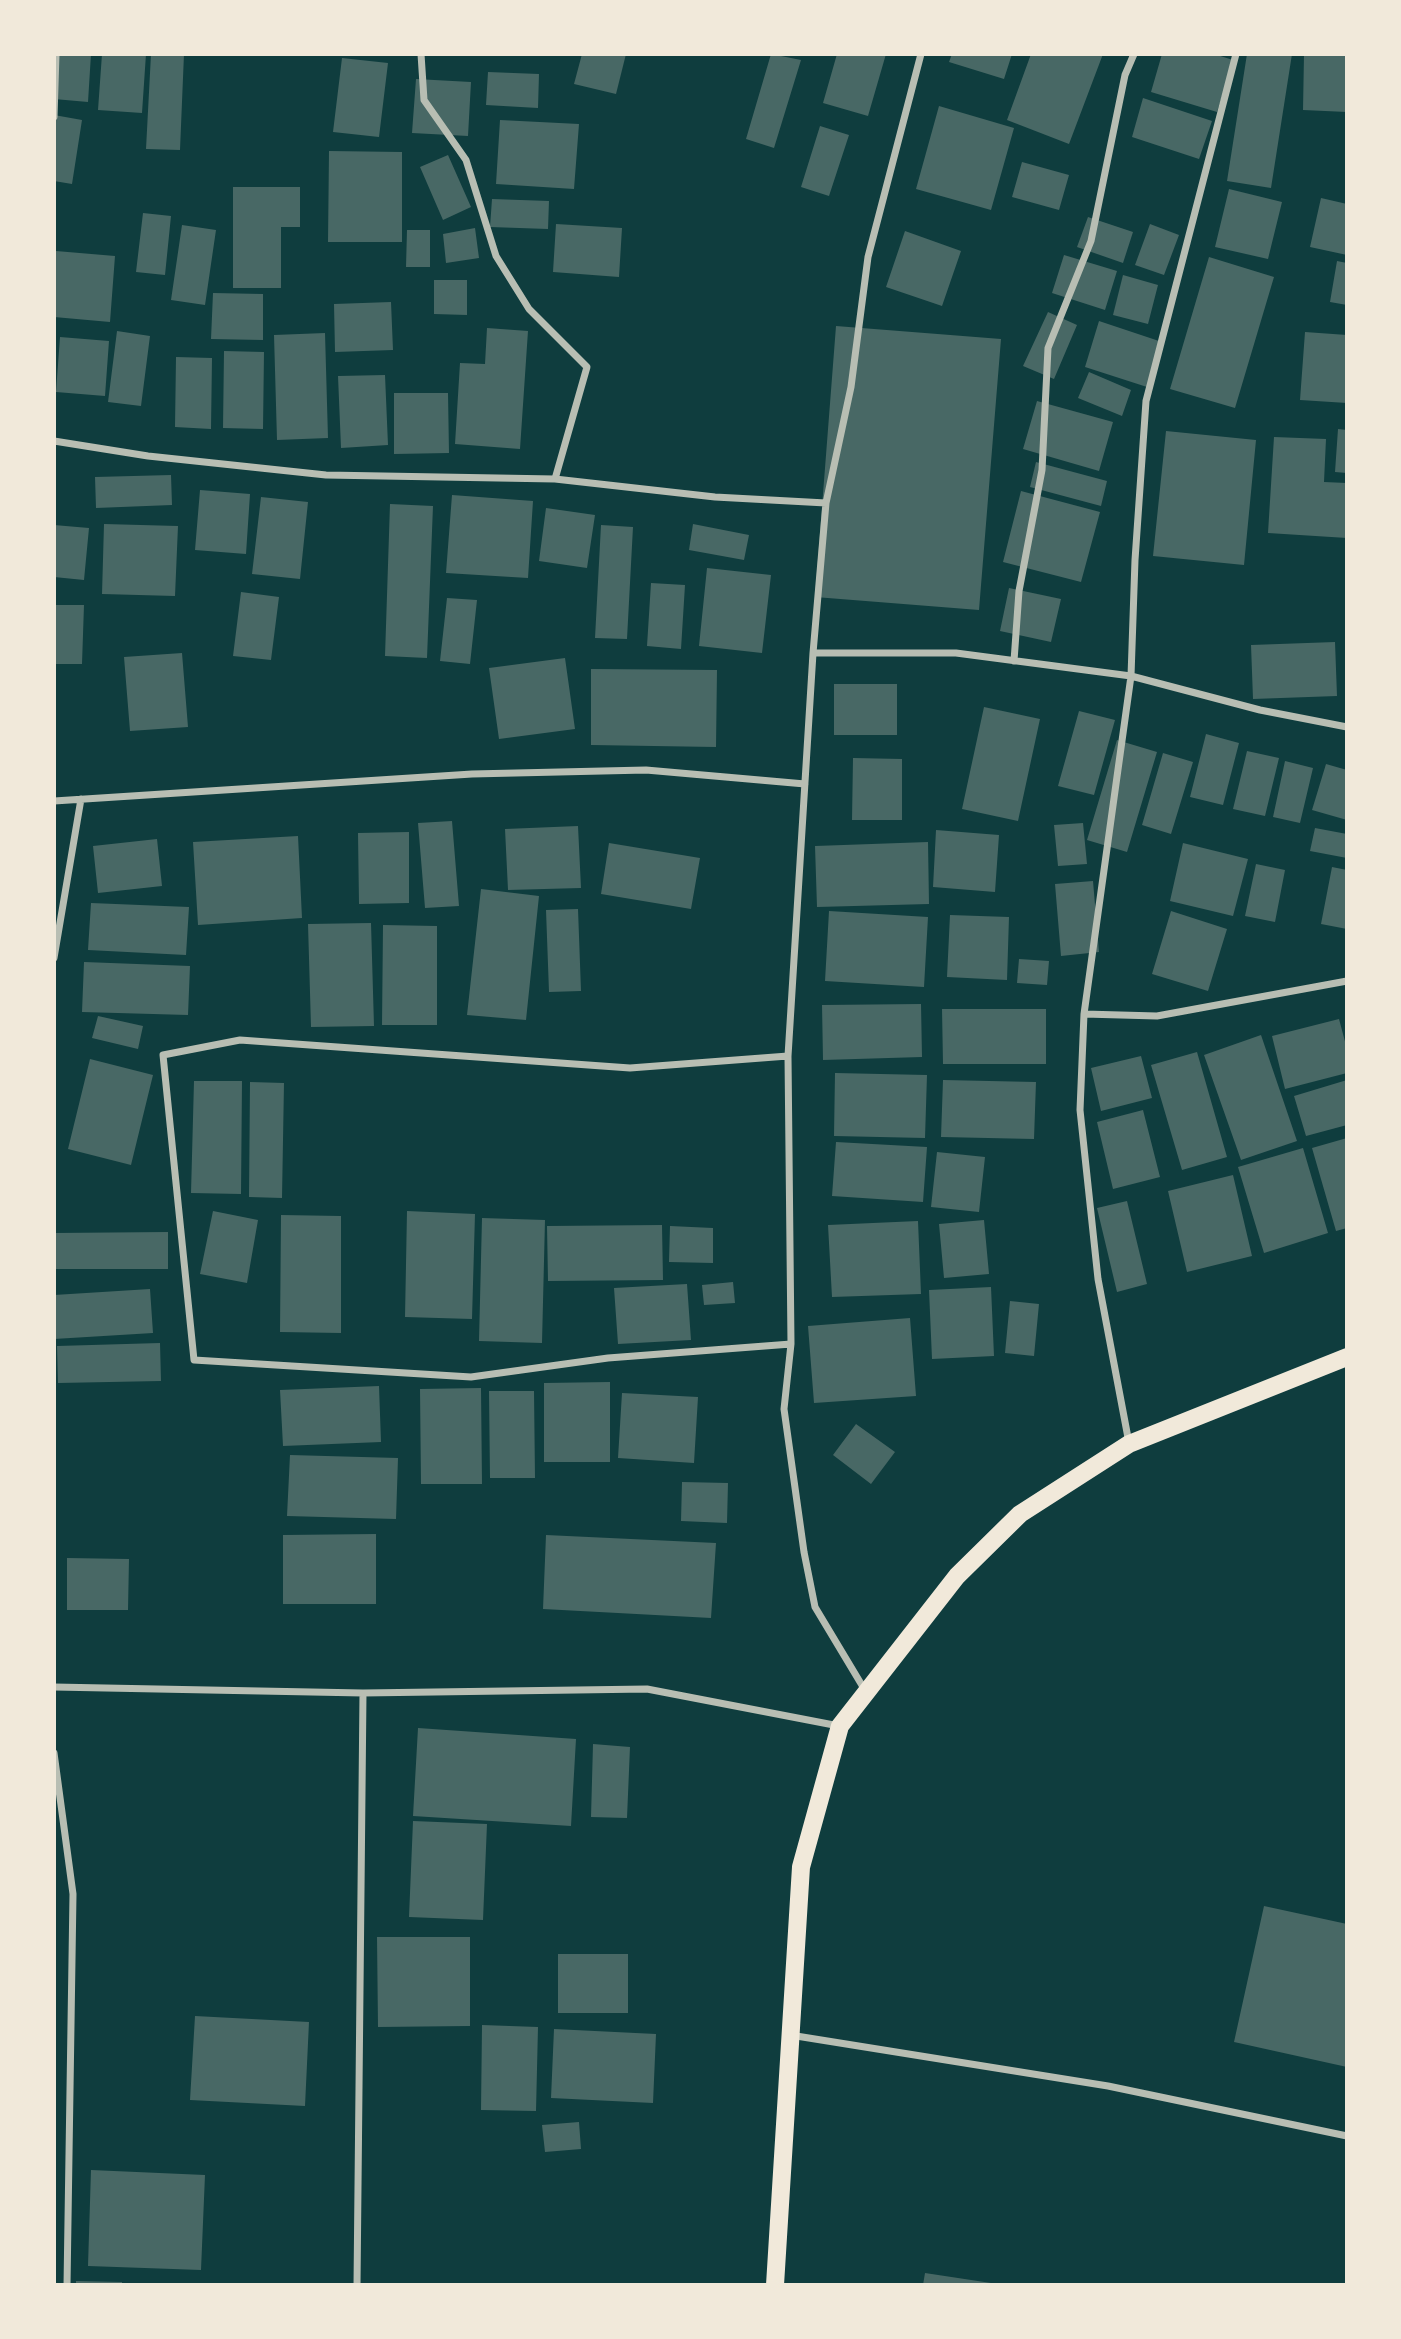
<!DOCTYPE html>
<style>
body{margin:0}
#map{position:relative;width:1401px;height:2339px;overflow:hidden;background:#0f3d3e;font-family:"Titillium Web",sans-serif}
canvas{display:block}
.frame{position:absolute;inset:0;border:56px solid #f1e9da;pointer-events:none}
</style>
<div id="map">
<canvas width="1401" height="2339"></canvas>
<div class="frame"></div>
</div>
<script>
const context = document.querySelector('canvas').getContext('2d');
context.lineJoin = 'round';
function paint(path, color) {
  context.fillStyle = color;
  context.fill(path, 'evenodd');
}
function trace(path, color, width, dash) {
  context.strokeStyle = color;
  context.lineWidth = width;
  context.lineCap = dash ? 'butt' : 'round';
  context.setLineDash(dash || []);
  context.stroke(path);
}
paint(new Path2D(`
 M 54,54 L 91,54 L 88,102 L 54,99 Z
 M 102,54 L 146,54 L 142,113 L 98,110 Z
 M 151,54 L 184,54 L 180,150 L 146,149 Z
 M 582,54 L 626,54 L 616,94 L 574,84 Z
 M 771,54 L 801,60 L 774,148 L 746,139 Z
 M 837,54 L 886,54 L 868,116 L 823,103 Z
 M 952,54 L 1012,54 L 1004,79 L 949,62 Z
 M 1031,54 L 1103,54 L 1069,144 L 1007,120 Z
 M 1162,54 L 1214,54 L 1233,60 L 1217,112 L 1151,92 Z
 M 1247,54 L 1292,54 L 1271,188 L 1227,181 Z
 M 1304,54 L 1347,54 L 1347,112 L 1303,110 Z
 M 342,58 L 388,63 L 379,137 L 333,132 Z
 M 488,72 L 539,74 L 538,108 L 486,105 Z
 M 416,79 L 471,82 L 468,136 L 412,133 Z
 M 1143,98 L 1212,121 L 1199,159 L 1132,137 Z
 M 939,106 L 1014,128 L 991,210 L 916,189 Z
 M 54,115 L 82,120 L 72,184 L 54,181 Z
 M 500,120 L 579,124 L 574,189 L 496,184 Z
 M 820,126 L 849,135 L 829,196 L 801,187 Z
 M 329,151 L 402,152 L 402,242 L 328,242 Z
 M 448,155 L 471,207 L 443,220 L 420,167 Z
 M 1022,162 L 1069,175 L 1059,210 L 1012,197 Z
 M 233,187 L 300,187 L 300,227 L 281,227 L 281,288 L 233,288 Z
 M 1229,189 L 1282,202 L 1268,259 L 1215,247 Z
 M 1321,198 L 1347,204 L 1347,255 L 1310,247 Z
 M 492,199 L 549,201 L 548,229 L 490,227 Z
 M 143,213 L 171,216 L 165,275 L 136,272 Z
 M 1088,217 L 1133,232 L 1123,263 L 1077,247 Z
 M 556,224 L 622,228 L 619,277 L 553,272 Z
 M 1150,224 L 1179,235 L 1164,275 L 1135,265 Z
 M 182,225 L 216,230 L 205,305 L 171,300 Z
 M 475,228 L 479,258 L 446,263 L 443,234 Z
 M 407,230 L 430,230 L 430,267 L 406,267 Z
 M 905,231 L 961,251 L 942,306 L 886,287 Z
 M 56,251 L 115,256 L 110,322 L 54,317 Z
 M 1064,255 L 1117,271 L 1105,310 L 1052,293 Z
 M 1209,257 L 1274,277 L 1235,408 L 1170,389 Z
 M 1337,261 L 1347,263 L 1347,305 L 1330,302 Z
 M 1123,275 L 1158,285 L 1148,324 L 1113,315 Z
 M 434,280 L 467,280 L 467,315 L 434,314 Z
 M 213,293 L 263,294 L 263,340 L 211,339 Z
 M 391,302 L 393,350 L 335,352 L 334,304 Z
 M 1048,312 L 1077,325 L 1054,379 L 1023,366 Z
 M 1099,321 L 1162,342 L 1147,387 L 1085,367 Z
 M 836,326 L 1001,339 L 979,610 L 815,597 Z
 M 487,328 L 528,331 L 520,449 L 455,444 L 460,363 L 485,364 Z
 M 117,331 L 150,336 L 141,406 L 108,402 Z
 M 1305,332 L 1347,335 L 1347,403 L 1300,400 Z
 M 325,333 L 328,438 L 277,440 L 274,335 Z
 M 60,337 L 109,341 L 105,396 L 56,392 Z
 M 224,351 L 264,352 L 263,429 L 223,428 Z
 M 176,357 L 212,358 L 211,429 L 175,427 Z
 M 1089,372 L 1131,390 L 1122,416 L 1078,398 Z
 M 385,375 L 388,445 L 341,448 L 338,376 Z
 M 394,393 L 448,393 L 449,453 L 394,454 Z
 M 1037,401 L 1113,422 L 1099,471 L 1023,449 Z
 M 1338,429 L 1347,430 L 1347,473 L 1335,472 Z
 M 1166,431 L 1256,440 L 1244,565 L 1153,556 Z
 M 1274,437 L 1326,439 L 1324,482 L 1347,483 L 1347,538 L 1268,533 Z
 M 1036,462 L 1107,481 L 1101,506 L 1030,487 Z
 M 171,475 L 172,505 L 96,508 L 95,477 Z
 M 200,490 L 250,494 L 246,554 L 195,550 Z
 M 1021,491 L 1100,512 L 1081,582 L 1003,562 Z
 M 452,495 L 533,501 L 528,578 L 446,573 Z
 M 261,497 L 308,502 L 300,579 L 252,574 Z
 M 390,504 L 433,506 L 427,658 L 385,656 Z
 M 546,508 L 595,515 L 587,568 L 539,561 Z
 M 104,524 L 178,526 L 175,596 L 102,594 Z
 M 693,524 L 749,535 L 744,560 L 689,550 Z
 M 54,525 L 89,528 L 84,580 L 54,577 Z
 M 601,525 L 633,527 L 627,639 L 595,638 Z
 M 707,568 L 771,575 L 762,653 L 699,646 Z
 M 651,583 L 685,585 L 681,649 L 647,646 Z
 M 1009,588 L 1061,599 L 1051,642 L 1000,631 Z
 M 241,592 L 279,597 L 271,660 L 233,656 Z
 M 447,598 L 477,600 L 470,664 L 440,661 Z
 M 54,605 L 84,605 L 82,664 L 54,664 Z
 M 1335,642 L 1337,696 L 1253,699 L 1251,645 Z
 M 182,653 L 188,727 L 130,731 L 124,657 Z
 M 565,658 L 575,729 L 499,739 L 489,668 Z
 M 591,669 L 717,670 L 716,747 L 591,745 Z
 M 834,684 L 897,684 L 897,735 L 834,735 Z
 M 984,707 L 1040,719 L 1018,821 L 962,809 Z
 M 1079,711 L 1115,720 L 1094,795 L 1058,786 Z
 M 1206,734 L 1239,743 L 1223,805 L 1190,797 Z
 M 1117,740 L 1157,752 L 1127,852 L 1087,840 Z
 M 1247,751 L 1279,758 L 1265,816 L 1233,809 Z
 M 1163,753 L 1193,762 L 1171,834 L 1142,825 Z
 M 853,758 L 902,759 L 902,820 L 852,820 Z
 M 1285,761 L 1313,768 L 1300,823 L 1273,817 Z
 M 1326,764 L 1347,770 L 1347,820 L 1312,810 Z
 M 452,821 L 459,906 L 425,908 L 418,823 Z
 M 1083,823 L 1087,864 L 1058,866 L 1054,825 Z
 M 578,826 L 581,888 L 508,890 L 505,829 Z
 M 1315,828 L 1347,834 L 1347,858 L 1310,851 Z
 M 936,830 L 999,835 L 995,892 L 933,887 Z
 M 409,832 L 409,903 L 359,904 L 358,833 Z
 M 298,836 L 302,918 L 198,925 L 193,842 Z
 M 157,839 L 162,886 L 98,893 L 93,846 Z
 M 928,842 L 929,904 L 817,907 L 815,846 Z
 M 609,843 L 700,858 L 691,909 L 601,894 Z
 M 1183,843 L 1248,859 L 1233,916 L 1170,901 Z
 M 1256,864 L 1285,870 L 1275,922 L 1245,916 Z
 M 1332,867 L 1347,870 L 1347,929 L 1321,924 Z
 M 1093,881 L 1099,952 L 1061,956 L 1055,884 Z
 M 481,889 L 539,896 L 526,1020 L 467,1015 Z
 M 91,903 L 189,907 L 186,955 L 88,950 Z
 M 578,909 L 581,991 L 549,992 L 546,910 Z
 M 829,911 L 928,917 L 924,987 L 825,981 Z
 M 1171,911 L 1227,929 L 1208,991 L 1152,974 Z
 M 950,915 L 1009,917 L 1007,980 L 947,977 Z
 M 371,923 L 374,1026 L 311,1027 L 308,924 Z
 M 383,925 L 437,926 L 437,1025 L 382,1025 Z
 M 1019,959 L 1049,961 L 1047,985 L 1017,983 Z
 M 84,962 L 190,966 L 188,1015 L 82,1012 Z
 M 921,1004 L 922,1057 L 823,1060 L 822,1005 Z
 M 942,1009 L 1046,1009 L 1046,1064 L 943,1064 Z
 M 98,1016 L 143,1026 L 138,1049 L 92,1038 Z
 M 1339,1019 L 1347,1049 L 1347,1073 L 1285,1089 L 1272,1036 Z
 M 1261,1035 L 1297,1141 L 1241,1160 L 1204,1055 Z
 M 1197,1052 L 1227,1157 L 1182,1170 L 1151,1065 Z
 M 1141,1056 L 1152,1098 L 1101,1111 L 1091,1068 Z
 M 90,1059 L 153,1075 L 131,1165 L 68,1149 Z
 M 835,1073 L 927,1075 L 925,1138 L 834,1136 Z
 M 943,1080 L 1036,1082 L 1034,1139 L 941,1137 Z
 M 1347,1080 L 1347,1125 L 1306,1136 L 1294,1096 Z
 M 194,1081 L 242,1081 L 241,1194 L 191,1193 Z
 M 250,1082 L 284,1083 L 282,1198 L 249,1197 Z
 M 1143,1110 L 1160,1177 L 1113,1189 L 1097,1122 Z
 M 1347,1138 L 1347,1228 L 1336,1231 L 1312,1148 Z
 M 836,1142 L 927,1147 L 923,1202 L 832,1196 Z
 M 1303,1148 L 1328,1233 L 1264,1253 L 1238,1167 Z
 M 937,1152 L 985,1157 L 979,1212 L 931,1207 Z
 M 1233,1175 L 1252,1256 L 1187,1272 L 1168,1191 Z
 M 1127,1201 L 1147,1284 L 1117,1292 L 1097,1208 Z
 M 213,1211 L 258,1220 L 247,1283 L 200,1274 Z
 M 407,1211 L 475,1214 L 472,1319 L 405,1317 Z
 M 281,1215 L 341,1216 L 341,1333 L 280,1332 Z
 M 482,1218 L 545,1220 L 542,1343 L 479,1341 Z
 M 984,1220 L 989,1274 L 944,1278 L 939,1224 Z
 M 918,1221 L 921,1294 L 832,1297 L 828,1225 Z
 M 662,1225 L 663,1280 L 548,1281 L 547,1226 Z
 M 670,1226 L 713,1228 L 713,1263 L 669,1262 Z
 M 168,1232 L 168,1269 L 54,1269 L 54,1233 Z
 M 733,1282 L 735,1303 L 704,1305 L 702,1285 Z
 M 687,1284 L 691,1340 L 618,1344 L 614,1288 Z
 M 991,1287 L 994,1356 L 932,1359 L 929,1290 Z
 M 150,1289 L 153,1333 L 54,1339 L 54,1295 Z
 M 1010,1301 L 1039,1304 L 1034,1356 L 1005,1353 Z
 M 910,1318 L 916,1396 L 814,1403 L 808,1326 Z
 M 160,1343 L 161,1381 L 58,1383 L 57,1346 Z
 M 610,1382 L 610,1462 L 544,1462 L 544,1383 Z
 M 379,1386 L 381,1442 L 283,1446 L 280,1390 Z
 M 481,1388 L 482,1484 L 421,1484 L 420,1389 Z
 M 489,1391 L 534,1391 L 535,1478 L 490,1478 Z
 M 622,1393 L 698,1397 L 694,1463 L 618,1458 Z
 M 856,1424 L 895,1452 L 871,1484 L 833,1455 Z
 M 290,1455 L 398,1458 L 396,1519 L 287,1516 Z
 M 682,1482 L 728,1483 L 727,1523 L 681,1521 Z
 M 376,1534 L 376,1604 L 283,1604 L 283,1535 Z
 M 546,1535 L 716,1543 L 711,1618 L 543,1609 Z
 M 67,1558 L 129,1559 L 128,1610 L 67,1610 Z
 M 418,1728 L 576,1739 L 571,1826 L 413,1816 Z
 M 593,1744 L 630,1747 L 627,1818 L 591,1817 Z
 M 413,1821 L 487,1824 L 483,1920 L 409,1917 Z
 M 1264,1906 L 1347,1924 L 1347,2067 L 1234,2042 Z
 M 377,1937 L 470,1937 L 470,2026 L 378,2027 Z
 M 558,1954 L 628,1954 L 628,2013 L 558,2013 Z
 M 195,2016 L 309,2022 L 305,2106 L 190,2100 Z
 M 482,2025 L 538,2027 L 536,2111 L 481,2110 Z
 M 554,2029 L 656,2034 L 653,2103 L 551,2098 Z
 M 579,2122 L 581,2149 L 545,2152 L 542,2125 Z
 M 91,2170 L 205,2175 L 201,2270 L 88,2266 Z
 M 925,2273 L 991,2283 L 991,2285 L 923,2285 Z
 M 76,2281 L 122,2282 L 122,2285 L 76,2285 Z`), '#486865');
trace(new Path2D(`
 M 421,54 L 424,100 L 466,160 L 496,256 L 529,309 L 587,367 L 555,479 L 715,497 L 826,503 L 851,387 L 868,257 L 921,54
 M 54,117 L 56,54
 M 54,441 L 148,456 L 326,475 L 555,479
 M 826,503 L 813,653 L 956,653 L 1131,676 L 1260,710 L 1347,727
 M 813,653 L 788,1056 L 791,1344 L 784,1409 L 804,1552 L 815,1607 L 866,1692
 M 1014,661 L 1019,591 L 1042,470 L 1048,348 L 1091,241 L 1125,75 L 1134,54
 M 54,801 L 472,774 L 646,770 L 805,784
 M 54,958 L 81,799
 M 1084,1014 L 1131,676 L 1135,560 L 1146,401 L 1236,54
 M 788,1056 L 630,1068 L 240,1040 L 163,1055 L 194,1360 L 471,1377 L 608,1358 L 791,1344
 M 1129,1443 L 1098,1279 L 1080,1110 L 1084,1014 L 1157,1016 L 1347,981
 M 54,1687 L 363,1693 L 647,1689 L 839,1726
 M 54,1753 L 73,1894 L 67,2285
 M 790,2035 L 1108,2086 L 1347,2136
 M 357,2285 L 363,1693`), '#b8beb3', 7);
trace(new Path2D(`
 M 775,2285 L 801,1867 L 840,1726 L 957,1576 L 1020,1514 L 1129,1444 L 1347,1357`), '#f1e9da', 18);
</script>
